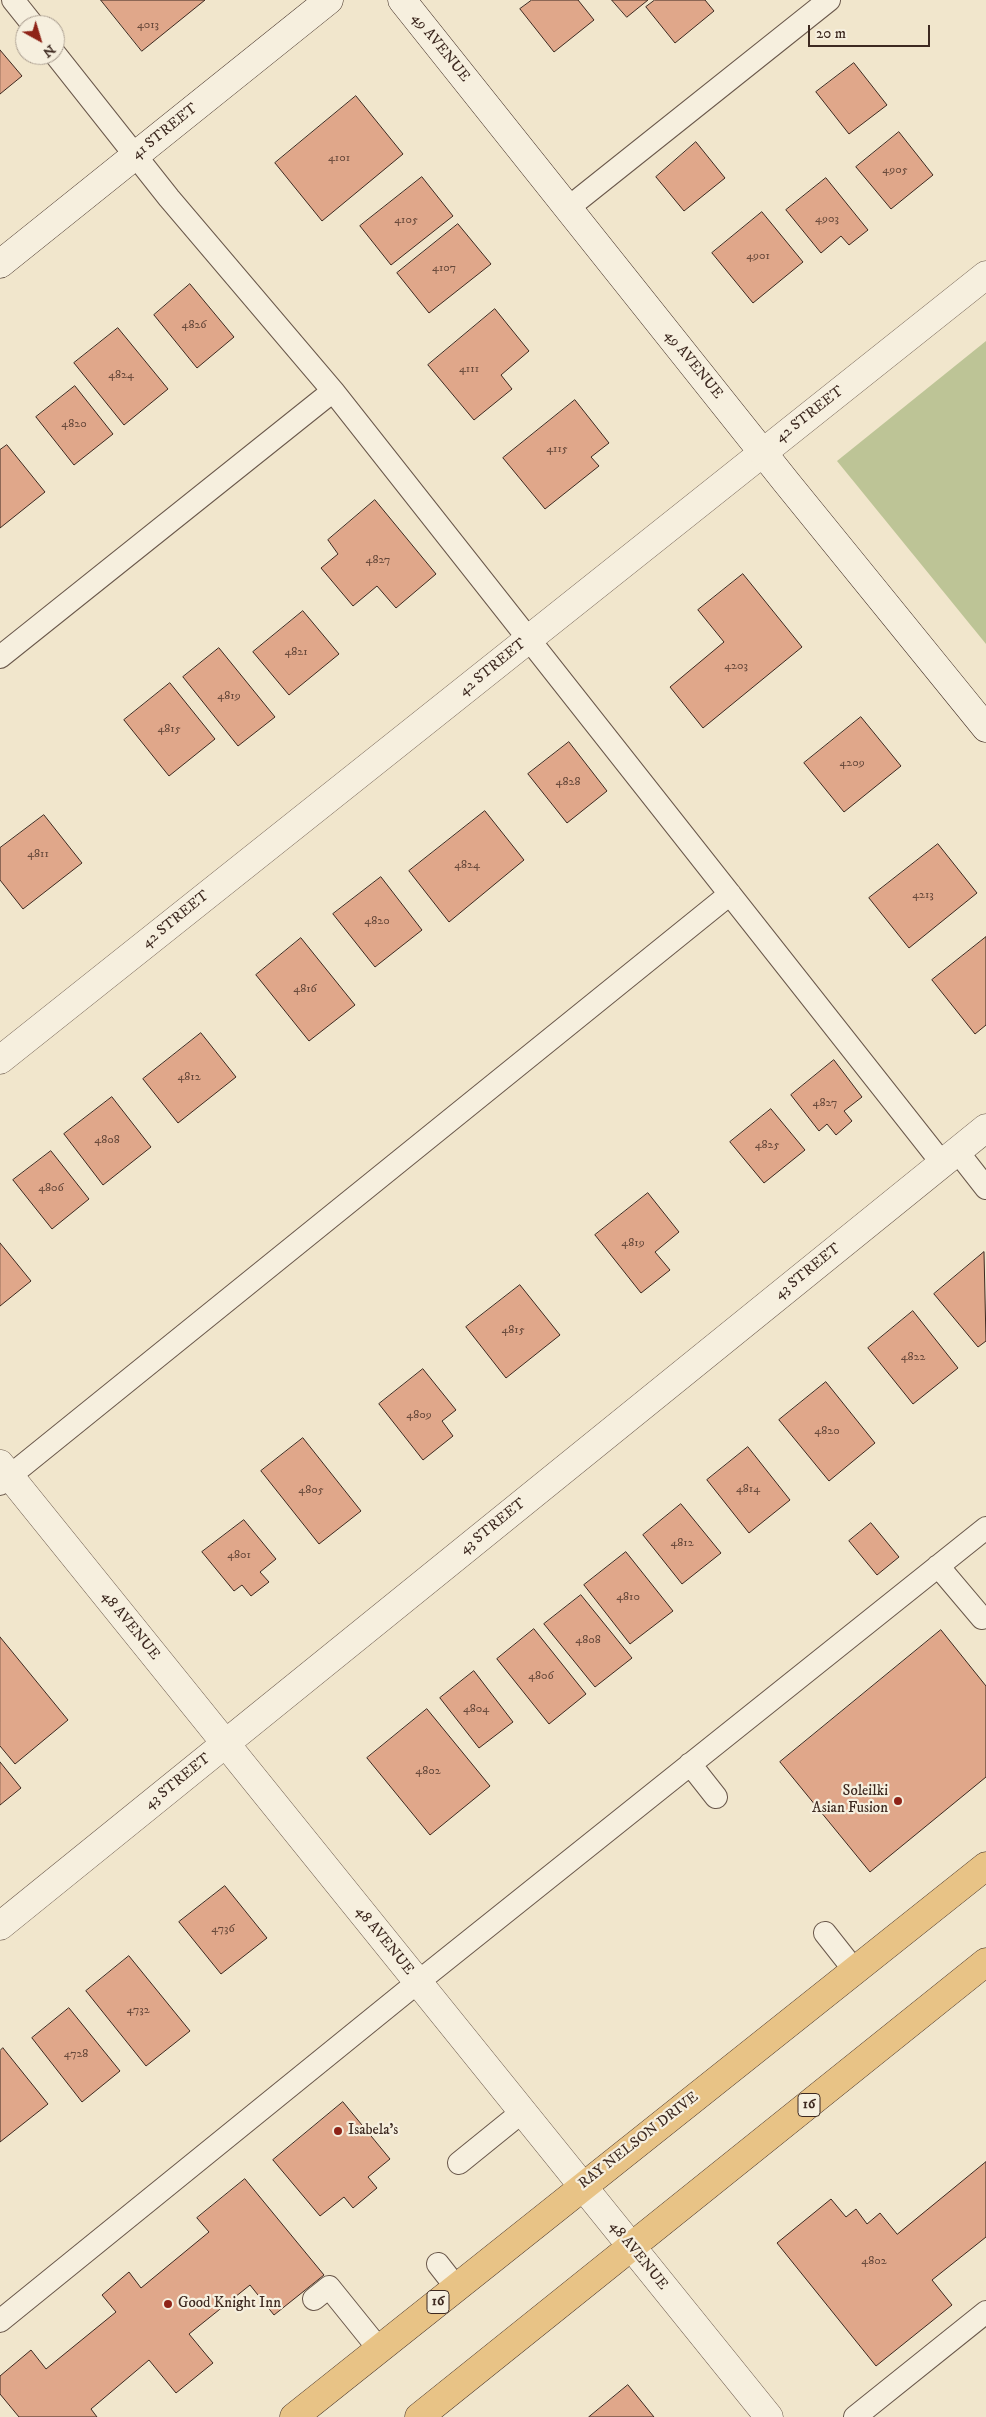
<!DOCTYPE html>
<style>
body{margin:0}
#map{position:relative;width:986px;height:2417px;overflow:hidden;background:#f1e6cc;font-family:"IM FELL DW Pica",serif}
canvas{display:block}
.north{position:absolute;left:15px;top:15px;width:50px;height:50px;box-sizing:border-box;background:#f6efde;border:1px solid #aca092;border-radius:50%;rotate:141deg;font-size:14px;font-weight:700;line-height:20px;text-align:center;color:#3d2920}
.north::after{content:'';display:block;margin:auto;width:18px;height:22px;background:#8f2418;clip-path:polygon(50% 0,100% 100%,50% 72%,0 100%)}
.scale{position:absolute;left:808px;top:25px;width:122px;height:22px;box-sizing:border-box;border:2px solid #3d2920;border-top:0;padding-left:6px;font-size:15px;line-height:18px;white-space:nowrap;color:#3d2920;-webkit-text-stroke:4px #f6efde;paint-order:stroke}
</style>
<div id="map">
<canvas width="986" height="2417"></canvas>
<div class="north">N</div>
<div class="scale">20 m</div>
</div>
<script>
const context = document.querySelector('canvas').getContext('2d');
context.lineJoin = 'round';
function paint(path, color) {
  context.fillStyle = color;
  context.fill(path, 'evenodd');
}
function trace(path, color, width, dash) {
  context.strokeStyle = color;
  context.lineWidth = width;
  context.lineCap = dash ? 'butt' : 'round';
  context.setLineDash(dash || []);
  context.stroke(path);
}
function label(font, color, halo, rows, align = 'center') {
  context.font = font + ' "IM FELL DW Pica",serif';
  context.lineWidth = 4.5;
  context.setLineDash([]);
  context.textBaseline = 'middle';
  context.strokeStyle = halo;
  context.fillStyle = color;
  for (const [text, x, y, turn = 0] of rows) {
    context.save();
    context.translate(x, y);
    context.rotate((+turn || 0) * Math.PI / 180);
    context.textAlign = isNaN(turn) ? turn : align;
    if (halo) context.strokeText(text, 0, 0);
    context.fillText(text, 0, 0);
    context.restore();
  }
}
paint(new Path2D(`
 M 986,341 L 986,644 L 837,461 Z`), '#bdc496');
const building = new Path2D(`
 M 101,0 L 205,0 L 142,51 Z
 M 532,0 L 578,0 L 594,20 L 554,52 L 520,9 Z
 M 612,0 L 648,0 L 627,17 Z
 M 655,0 L 705,0 L 714,11 L 675,43 L 646,7 Z
 M 0,50 L 22,76 L 0,94 Z
 M 854,63 L 887,105 L 849,134 L 816,92 Z
 M 356,96 L 403,154 L 322,221 L 275,163 Z
 M 899,132 L 933,175 L 891,209 L 856,167 Z
 M 696,142 L 725,178 L 684,211 L 656,177 Z
 M 422,177 L 453,216 L 391,265 L 360,226 Z
 M 826,178 L 868,230 L 849,245 L 841,236 L 821,253 L 786,210 Z
 M 762,212 L 803,262 L 753,303 L 712,253 Z
 M 458,224 L 491,264 L 429,313 L 397,273 Z
 M 190,284 L 234,337 L 197,368 L 154,315 Z
 M 495,309 L 529,351 L 501,375 L 512,389 L 474,420 L 428,365 Z
 M 118,328 L 168,389 L 124,425 L 74,363 Z
 M 75,386 L 113,434 L 74,465 L 36,417 Z
 M 575,400 L 609,443 L 591,457 L 599,466 L 545,509 L 503,458 Z
 M 7,445 L 45,492 L 0,528 L 0,450 Z
 M 375,500 L 436,574 L 396,608 L 377,586 L 353,606 L 321,568 L 338,554 L 328,540 Z
 M 743,574 L 802,647 L 703,728 L 670,687 L 724,642 L 698,610 Z
 M 303,611 L 339,654 L 289,695 L 253,652 Z
 M 219,648 L 275,717 L 238,746 L 183,677 Z
 M 170,683 L 215,739 L 169,776 L 124,720 Z
 M 861,717 L 901,766 L 844,812 L 804,763 Z
 M 569,742 L 607,791 L 567,823 L 528,774 Z
 M 485,811 L 524,860 L 449,922 L 409,871 Z
 M 44,815 L 82,863 L 23,909 L 0,880 L 0,848 Z
 M 938,844 L 977,893 L 909,948 L 869,898 Z
 M 381,877 L 422,930 L 375,967 L 333,914 Z
 M 986,937 L 986,1025 L 975,1034 L 932,980 Z
 M 301,938 L 355,1005 L 309,1041 L 256,975 Z
 M 201,1033 L 236,1077 L 178,1123 L 143,1079 Z
 M 834,1060 L 862,1097 L 844,1111 L 852,1121 L 836,1135 L 827,1124 L 819,1131 L 791,1095 Z
 M 112,1097 L 151,1147 L 103,1185 L 64,1134 Z
 M 771,1109 L 805,1150 L 764,1183 L 730,1142 Z
 M 51,1151 L 89,1199 L 52,1229 L 13,1180 Z
 M 648,1193 L 679,1232 L 655,1252 L 670,1270 L 641,1293 L 595,1235 Z
 M 0,1243 L 31,1281 L 0,1306 Z
 M 984,1252 L 986,1341 L 978,1347 L 934,1294 Z
 M 520,1285 L 560,1335 L 506,1378 L 466,1327 Z
 M 913,1311 L 958,1368 L 913,1404 L 868,1348 Z
 M 423,1369 L 456,1410 L 442,1421 L 453,1436 L 423,1460 L 379,1404 Z
 M 826,1382 L 875,1443 L 829,1481 L 779,1420 Z
 M 303,1438 L 361,1511 L 319,1544 L 261,1471 Z
 M 748,1447 L 790,1500 L 749,1533 L 707,1480 Z
 M 681,1504 L 721,1553 L 682,1584 L 643,1535 Z
 M 244,1520 L 276,1559 L 260,1572 L 269,1582 L 251,1596 L 242,1585 L 234,1591 L 202,1552 Z
 M 871,1523 L 899,1557 L 877,1575 L 849,1541 Z
 M 626,1552 L 673,1611 L 630,1644 L 584,1585 Z
 M 581,1595 L 632,1658 L 595,1687 L 544,1624 Z
 M 534,1629 L 586,1694 L 549,1724 L 497,1659 Z
 M 941,1630 L 986,1686 L 986,1777 L 870,1872 L 780,1762 Z
 M 0,1637 L 68,1720 L 15,1764 L 0,1746 Z
 M 474,1671 L 513,1722 L 479,1748 L 440,1698 Z
 M 427,1709 L 490,1786 L 430,1835 L 367,1758 Z
 M 0,1762 L 21,1788 L 0,1805 Z
 M 225,1886 L 267,1938 L 221,1974 L 179,1922 Z
 M 129,1956 L 190,2031 L 146,2066 L 86,1991 Z
 M 69,2008 L 120,2071 L 82,2102 L 32,2038 Z
 M 3,2048 L 48,2104 L 0,2142 L 0,2051 Z
 M 343,2102 L 390,2159 L 368,2177 L 377,2188 L 353,2208 L 344,2197 L 320,2216 L 273,2160 Z
 M 986,2162 L 986,2237 L 932,2280 L 952,2305 L 876,2366 L 777,2243 L 831,2199 L 846,2217 L 856,2209 L 867,2224 L 880,2213 L 897,2234 Z
 M 245,2179 L 324,2275 L 274,2315 L 250,2285 L 189,2334 L 213,2363 L 176,2393 L 149,2360 L 91,2409 L 97,2417 L 19,2417 L 0,2394 L 0,2376 L 31,2350 L 46,2369 L 116,2312 L 102,2295 L 129,2272 L 141,2288 L 209,2232 L 197,2218 Z
 M 628,2385 L 654,2417 L 589,2417 Z`);
paint(building, '#e0a78a');
trace(building, '#3d2920', 1);
const lane = new Path2D(`
 M 13,0 L 33,25
 M 55,54 L 169,198 L 333,391 L 942,1163
 M 568,208 L 829,0
 M 0,657 L 333,391
 M 957,1151 L 986,1188
 M 0,1484 L 730,894
 M 938,1566 L 982,1618
 M 690,1764 L 716,1797
 M 825,1933 L 855,1971
 M 459,2163 L 522,2112
 M 438,2264 L 456,2287
 M 314,2299 L 329,2287 L 379,2349
 M 0,2321 L 418,1982 L 986,1528
 M 855,2417 L 986,2312`);
const street = new Path2D(`
 M 0,1060 L 986,275
 M 0,1464 L 769,2417
 M 0,1926 L 986,1128`);
const secondary = new Path2D(`
 M 402,0 L 787,483 L 986,728
 M 0,264 L 329,0`);
const highway = new Path2D(`
 M 294,2417 L 986,1866
 M 419,2417 L 986,1962`);
trace(lane, '#6a584b', 24);
trace(street, '#6a584b', 29);
trace(secondary, '#3d2920', 29);
trace(highway, '#3d2920', 29);
trace(lane, '#f6efde', 22);
trace(street, '#f6efde', 28);
trace(secondary, '#f6efde', 28);
trace(highway, '#e8c386', 28);
for (const [x, y, r, color] of [
 [898,1801,5,"#8f2418"],
 [338,2131,5,"#8f2418"],
 [168,2304,5,"#8f2418"]
]) {
  const dot = new Path2D();
  dot.arc(x, y, r, 0, 2 * Math.PI);
  context.fillStyle = color;
  context.fill(dot);
  trace(dot, '#f6efde', 2);
}
label('12px', '#66483a', null, [
 ["4013",148,26],
 ["4101",339,159],
 ["4905",895,171],
 ["4903",827,220],
 ["4105",406,221],
 ["4901",758,257],
 ["4107",444,269],
 ["4826",194,326],
 ["4111",469,370],
 ["4824",121,376],
 ["4820",74,425],
 ["4115",557,450],
 ["4827",378,561],
 ["4821",296,653],
 ["4203",736,667],
 ["4819",229,697],
 ["4815",169,730],
 ["4209",852,764],
 ["4828",568,783],
 ["4811",38,855],
 ["4824",467,866],
 ["4213",923,896],
 ["4820",377,922],
 ["4816",305,990],
 ["4812",189,1078],
 ["4827",825,1104],
 ["4808",107,1141],
 ["4825",767,1146],
 ["4806",51,1189],
 ["4819",633,1244],
 ["4815",513,1331],
 ["4822",913,1358],
 ["4809",419,1416],
 ["4820",827,1432],
 ["4814",748,1490],
 ["4805",311,1491],
 ["4812",682,1544],
 ["4801",239,1556],
 ["4810",628,1598],
 ["4808",588,1641],
 ["4806",541,1677],
 ["4804",476,1710],
 ["4802",428,1772],
 ["4736",223,1930],
 ["4732",138,2011],
 ["4728",76,2055],
 ["4802",874,2262]
]);
for (const [x, y, w] of [
 [809,2105,22],
 [438,2302,22]
]) {
  const box = new Path2D();
  box.roundRect(x - w / 2, y - 11.5, w, 23, 4);
  context.fillStyle = '#f6efde';
  context.fill(box);
  trace(box, '#3d2920', 1);
}
label('bold 14px', '#3d2920', null, [
 ["16",809,2105],
 ["16",438,2302]
]);
label('15px', '#3d2920', '#f6efde', [
 ["49 AVENUE",440,48,51],
 ["41 STREET",165,132,-39],
 ["49 AVENUE",693,365,51],
 ["42 STREET",810,415,-38],
 ["42 STREET",493,668,-39],
 ["42 STREET",176,920,-39],
 ["43 STREET",808,1272,-39],
 ["43 STREET",493,1527,-39],
 ["48 AVENUE",130,1626,51],
 ["43 STREET",178,1782,-39],
 ["48 AVENUE",384,1941,51],
 ["RAY NELSON DRIVE",639,2141,-38],
 ["48 AVENUE",638,2256,51]
]);
label('15px', '#3d2920', '#f6efde', [
 ["Soleilki",888,1792,"right"],
 ["Asian Fusion",888,1809,"right"],
 ["Isabela's",348,2131],
 ["Good Knight Inn",178,2304]
], 'left');
</script>
